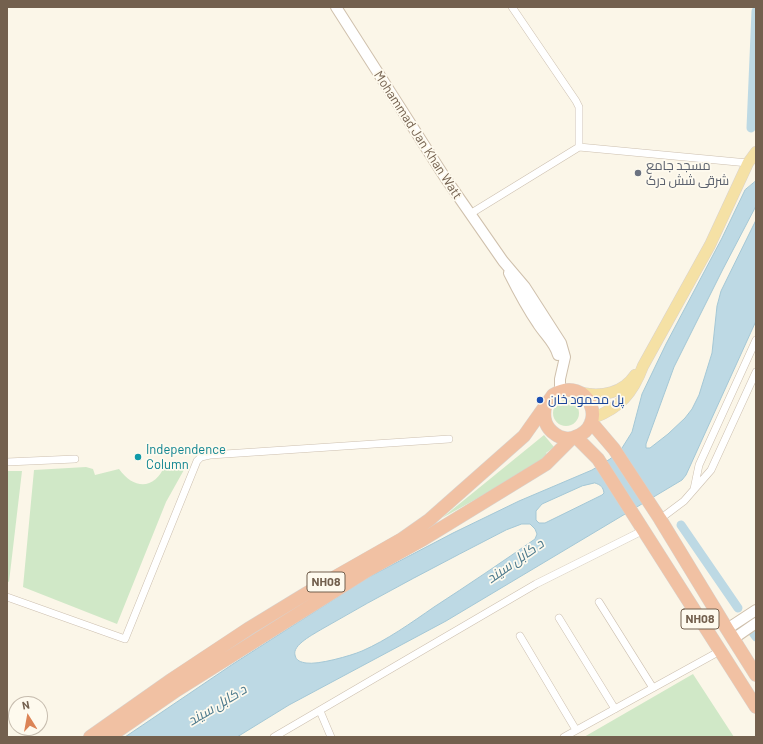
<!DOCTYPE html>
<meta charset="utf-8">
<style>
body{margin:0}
#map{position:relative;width:763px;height:744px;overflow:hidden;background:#fbf6e8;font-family:Barlow,sans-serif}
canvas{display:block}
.frame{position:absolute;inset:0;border:8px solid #73604e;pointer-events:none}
.north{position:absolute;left:8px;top:696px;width:40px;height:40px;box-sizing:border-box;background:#fefaee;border:1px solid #c6bcae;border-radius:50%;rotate:349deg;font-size:11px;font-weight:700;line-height:16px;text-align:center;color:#73604e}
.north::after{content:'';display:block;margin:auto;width:14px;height:18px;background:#dc8456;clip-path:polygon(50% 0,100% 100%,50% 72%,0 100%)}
</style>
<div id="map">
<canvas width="763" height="744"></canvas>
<div class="frame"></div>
<div class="north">N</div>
</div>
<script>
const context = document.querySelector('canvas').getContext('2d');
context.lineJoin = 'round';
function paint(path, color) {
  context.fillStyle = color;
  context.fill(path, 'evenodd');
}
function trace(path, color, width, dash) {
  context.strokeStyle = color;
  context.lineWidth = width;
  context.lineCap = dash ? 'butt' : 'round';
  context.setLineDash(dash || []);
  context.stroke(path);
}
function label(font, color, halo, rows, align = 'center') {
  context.font = font + ' Barlow,Cairo,sans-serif';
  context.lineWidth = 3.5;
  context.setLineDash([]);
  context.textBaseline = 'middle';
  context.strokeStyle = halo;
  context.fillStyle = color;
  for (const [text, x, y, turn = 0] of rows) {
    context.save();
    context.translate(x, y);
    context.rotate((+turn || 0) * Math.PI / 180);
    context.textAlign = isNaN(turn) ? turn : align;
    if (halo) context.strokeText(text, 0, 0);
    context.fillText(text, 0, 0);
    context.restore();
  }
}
paint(new Path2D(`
 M553 413a13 13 0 1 1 26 0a13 13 0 1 1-26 0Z
 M 544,435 L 554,447 L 546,453 L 550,458 L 442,518 Z
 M 165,465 L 185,468 L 166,502 L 117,624 L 23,587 L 34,470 L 86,467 L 93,469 L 95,475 L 119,469 C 134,490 155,490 165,465 Z
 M 7,471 L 22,471 L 9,582 L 7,581 Z
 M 693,674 L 734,737 L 584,737 Z`), '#d0e8c7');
const water = new Path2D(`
 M 756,181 L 756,206 L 723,269 L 674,367 L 646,444 L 646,448 L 650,448 L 668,434 L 685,418 L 692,409 L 699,395 L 712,353 L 717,306 L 721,291 L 756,220 L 756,321 L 686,475 L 682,480 L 446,621 L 289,705 L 237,737 L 125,737 L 233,664 L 367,578 L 453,533 L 519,501 L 592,470 L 610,459 L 622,448 L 632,432 L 642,394 L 666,344 L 722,238 L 745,190 ZM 595,483 C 601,485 603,487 604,493 L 602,495 L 545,523 L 539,523 L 536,520 L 536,511 L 542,504 L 582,486 ZM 522,524 L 530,524 L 535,529 L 537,534 L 535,539 C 502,562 468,585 434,607 C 411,623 387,640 362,651 C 350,656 318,665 306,663 C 301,662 296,661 295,655 C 292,645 314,634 322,629 C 382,594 444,562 506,530 Z`);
paint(water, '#bdd9e4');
trace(water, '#a4c7d5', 1);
trace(new Path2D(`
 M 751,128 L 756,11
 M 681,525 L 738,608
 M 751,630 L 756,637`), '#bdd9e4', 9);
const street = new Path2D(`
 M 512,7 L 576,101 L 579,107 L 579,147
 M 470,214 L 579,147 L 748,163
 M 7,462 L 75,459
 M 694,489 L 699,465 L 756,340
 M 660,519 L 684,501 L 711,470 L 756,372
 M 7,597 L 125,639 L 197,461 L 201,457 L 210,455 L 449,439
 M 599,602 L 653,688
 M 559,618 L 615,709
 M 520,636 L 576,730
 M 320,711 L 331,737
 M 274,737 L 536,584 L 644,530
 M 564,737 L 720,651`);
const secondary = new Path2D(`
 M 336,7 L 444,176 L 503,261 L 525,287 L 561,343 L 565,357 L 560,379 L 560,391
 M 509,273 C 518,291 527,308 538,324 C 545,335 555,343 558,355
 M 727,629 L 756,610
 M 733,639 L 756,623`);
const primary = new Path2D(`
 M 582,393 C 602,397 623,393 635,375
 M 593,418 C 620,408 633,393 643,366 L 710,245 L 748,163 L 756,152`);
const highway = new Path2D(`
 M 591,422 L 614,449 L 660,519 L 727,629 L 756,675
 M 576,437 L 598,459 L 756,707
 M 90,737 L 171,680 L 248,629 L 307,593 L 402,539 L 429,520 L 524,436 L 553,395 C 589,374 609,426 575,437 C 569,440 560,438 555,434 C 545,427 543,418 545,407
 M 109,737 L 177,690 L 368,570 L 422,540 L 546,464 L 572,438`);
trace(street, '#ccbfaf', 8);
trace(secondary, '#cfc0ac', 12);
trace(primary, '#d8d2cd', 12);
trace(highway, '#d8d2cd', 14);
trace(street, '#fff', 7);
trace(secondary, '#fff', 10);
trace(primary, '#f5e1a5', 11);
trace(highway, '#f1c1a3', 13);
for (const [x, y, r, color] of [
 [638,173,4,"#6b7280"],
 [540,400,4,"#1a4fb4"],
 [138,457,4,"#0f9aa8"]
]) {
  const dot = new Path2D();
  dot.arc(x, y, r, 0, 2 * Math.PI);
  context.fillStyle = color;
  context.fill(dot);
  trace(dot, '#fefaee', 1.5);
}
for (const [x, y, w] of [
 [326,582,38],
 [700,619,38]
]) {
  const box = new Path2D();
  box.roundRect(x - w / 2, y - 10, w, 20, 3);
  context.fillStyle = '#fefaee';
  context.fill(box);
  trace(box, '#73604e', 1);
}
label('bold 12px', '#73604e', null, [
 ["NH08",326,582],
 ["NH08",700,619]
]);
label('13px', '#73604e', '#fefaee', [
 ["Mohammad Jan Khan Watt",418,135,57]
]);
label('13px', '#5b616d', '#fefaee', [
 ["مسجد جامع",646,166],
 ["شرقی شش درک",646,181]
], 'left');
label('13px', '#164399', '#fefaee', [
 ["پل محمود خان",548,400]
], 'left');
label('13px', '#0d838f', '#fefaee', [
 ["Independence",146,450],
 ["Column",146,465]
], 'left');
label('italic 14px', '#4c798c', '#fefaee', [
 ["د کابل سيند",515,561,-35],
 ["د کابل سيند",217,705,-31]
]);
</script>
